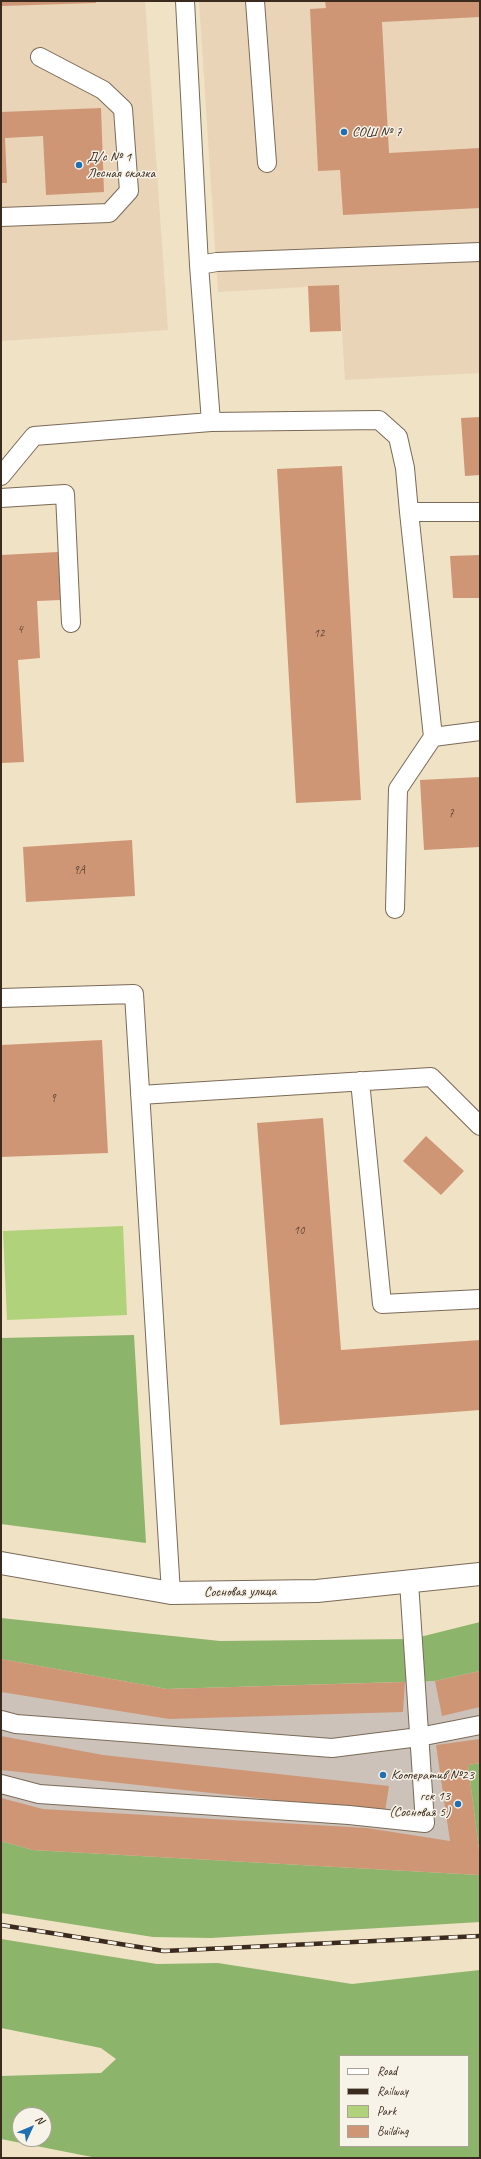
<!DOCTYPE html>
<meta charset="utf-8">
<style>
body{margin:0}
#map{position:relative;width:481px;height:2159px;overflow:hidden;background:#f0e2c5;font-family:Caveat,sans-serif}
canvas{display:block}
.frame{position:absolute;inset:0;border:2px solid #3b2a1e;pointer-events:none}
.legend{position:absolute;left:339px;top:2055px;width:130px;height:92px;box-sizing:border-box;background:#f7f3e8;border:1px solid #aca397;margin:0;padding:5px 7px;list-style:none;font-size:12px;color:#3b2a1e}
.legend li{display:flex;align-items:center;gap:8px;height:20px}
.legend b{width:20px;border:1px solid #aca397}
.north{position:absolute;left:12px;top:2107px;width:40px;height:40px;box-sizing:border-box;background:#f7f3e8;border:1px solid #aca397;border-radius:50%;rotate:46deg;font-size:11px;font-weight:700;line-height:16px;text-align:center;color:#3b2a1e}
.north::after{content:'';display:block;margin:auto;width:14px;height:18px;background:#1f6fb2;clip-path:polygon(50% 0,100% 100%,50% 72%,0 100%)}
</style>
<div id="map">
<canvas width="481" height="2159"></canvas>
<div class="frame"></div>
<ul class="legend">
<li><b style="height:5px;background:#fff"></b>Road</li>
<li><b style="height:5px;background:#3b2a1e"></b>Railway</li>
<li><b style="height:11px;background:#b0d27a"></b>Park</li>
<li><b style="height:11px;background:#cf9676"></b>Building</li>
</ul>
<div class="north">N</div>
</div>
<script>
const context = document.querySelector('canvas').getContext('2d');
context.lineJoin = 'round';
function paint(path, color) {
  context.fillStyle = color;
  context.fill(path, 'evenodd');
}
function trace(path, color, width, dash) {
  context.strokeStyle = color;
  context.lineWidth = width;
  context.lineCap = dash ? 'butt' : 'round';
  context.setLineDash(dash || []);
  context.stroke(path);
}
function label(font, color, halo, rows, align = 'center') {
  context.font = font + ' Caveat,sans-serif';
  context.lineWidth = 3;
  context.setLineDash([]);
  context.textBaseline = 'middle';
  context.strokeStyle = halo;
  context.fillStyle = color;
  for (const [text, x, y, turn = 0] of rows) {
    context.save();
    context.translate(x, y);
    context.rotate((+turn || 0) * Math.PI / 180);
    context.textAlign = isNaN(turn) ? turn : align;
    if (halo) context.strokeText(text, 0, 0);
    context.fillText(text, 0, 0);
    context.restore();
  }
}
paint(new Path2D(`
 M 1,1 L 145,1 L 168,330 L 1,341 Z
 M 199,1 L 480,1 L 480,373 L 345,380 L 339,285 L 218,292 Z`), '#e9d4b8');
paint(new Path2D(`
 M 1,1659 L 167,1689 L 435,1681 L 480,1671 L 480,1763 L 468,1765 L 480,1858 L 480,1875 L 33,1850 L 1,1841 Z`), '#ccc2b9');
paint(new Path2D(`
 M 123,1226 L 127,1315 L 7,1320 L 3,1231 Z`), '#b0d27a');
paint(new Path2D(`
 M 134,1335 L 146,1543 L 1,1524 L 1,1338 Z
 M 1,1618 L 220,1641 L 412,1639 L 480,1622 L 480,1671 L 435,1681 L 167,1689 L 1,1659 Z
 M 480,1763 L 480,1858 L 468,1765 Z
 M 1,1841 L 33,1850 L 480,1875 L 480,1922 L 211,1938 L 153,1937 L 1,1913 Z
 M 1,1939 L 157,1964 L 218,1963 L 352,1984 L 480,1970 L 480,2158 L 97,2158 L 1,2139 L 1,2076 L 101,2073 L 116,2059 L 101,2048 L 1,2028 ZM 340,2056 L 468,2056 L 468,2146 L 340,2146 ZM 20,2115 L 44,2115 L 44,2139 L 20,2139 Z`), '#8cb46a');
paint(new Path2D(`
 M 1,1 L 96,1 L 96,3 L 1,6 Z
 M 325,1 L 480,1 L 480,17 L 382,22 L 389,153 L 480,148 L 480,208 L 343,215 L 340,170 L 318,171 L 310,9 L 326,8 Z
 M 101,108 L 104,192 L 46,195 L 43,136 L 5,138 L 7,183 L 1,183 L 1,112 Z
 M 339,285 L 341,331 L 310,332 L 308,286 Z
 M 480,417 L 480,475 L 465,476 L 461,418 Z
 M 342,466 L 361,800 L 296,803 L 277,469 Z
 M 58,552 L 61,600 L 37,601 L 40,658 L 18,660 L 24,762 L 1,763 L 1,555 Z
 M 480,555 L 480,598 L 453,598 L 450,556 Z
 M 480,777 L 480,847 L 424,850 L 420,780 Z
 M 132,840 L 135,896 L 26,902 L 23,847 Z
 M 102,1040 L 108,1153 L 1,1157 L 1,1045 Z
 M 323,1118 L 341,1350 L 480,1340 L 480,1410 L 280,1425 L 257,1123 Z
 M 426,1136 L 464,1171 L 441,1195 L 403,1161 Z
 M 1,1659 L 167,1689 L 405,1682 L 403,1712 L 169,1719 L 1,1692 Z
 M 480,1671 L 480,1707 L 442,1716 L 435,1681 Z
 M 1,1736 L 103,1755 L 389,1786 L 385,1812 L 1,1770 Z
 M 480,1739 L 480,1763 L 468,1765 L 480,1858 L 480,1875 L 33,1850 L 1,1841 L 1,1798 L 43,1809 L 367,1828 L 450,1841 L 436,1745 Z`), '#cf9676');
const service = new Path2D(`
 M 185,1 L 199,265 L 211,422
 M 255,1 L 267,163
 M 1,217 L 109,213 L 129,191 L 123,109 L 103,90 L 40,57
 M 199,265 L 217,262 L 480,252
 M 1,476 L 34,436 L 211,422 L 379,420 L 398,437 L 405,468 L 409,512 L 480,512
 M 1,498 L 65,494 L 71,623
 M 409,512 L 433,737
 M 395,909 L 398,789 L 433,737 L 480,731
 M 1,998 L 134,994 L 171,1593
 M 360,1081 L 382,1304 L 480,1299
 M 140,1095 L 431,1077 L 480,1126
 M 1,1720 L 16,1724 L 332,1748 L 419,1737 L 480,1725
 M 1,1784 L 39,1794 L 349,1815 L 425,1823 L 409,1582`);
const tertiary = new Path2D(`
 M 1,1563 L 171,1593 L 317,1591 L 480,1574`);
trace(service, '#7a6a58', 20);
trace(tertiary, '#7a6a58', 24);
trace(service, '#fff', 18);
trace(tertiary, '#fff', 22);
const rail = new Path2D(`
 M 1,1925 L 164,1951 L 480,1936`);
trace(rail, '#3b2a1e', 4.5);
trace(rail, '#f7f3e8', 3, [9]);
for (const [x, y, r, color] of [
 [344,132,4,"#1f6fb2"],
 [79,165,4,"#1f6fb2"],
 [383,1775,4,"#1f6fb2"],
 [458,1804,4,"#1f6fb2"]
]) {
  const dot = new Path2D();
  dot.arc(x, y, r, 0, 2 * Math.PI);
  context.fillStyle = color;
  context.fill(dot);
  trace(dot, '#f7f3e8', 1.5);
}
label('12px', '#604534', null, [
 ["4",20,630],
 ["12",319,634],
 ["7",451,814],
 ["9А",79,871],
 ["9",53,1099],
 ["10",299,1231]
]);
label('14px', '#3b2a1e', '#f7f3e8', [
 ["СОШ № 7",352,132],
 ["Д/с № 1",87,157],
 ["Лесная сказка",87,173],
 ["Кооператив №23",391,1775],
 ["гск 13",450,1796,"right"],
 ["(Сосновая 5)",450,1812,"right"]
], 'left');
label('14px', '#3b2a1e', '#f7f3e8', [
 ["Сосновая улица",240,1592,-1]
]);
</script>
